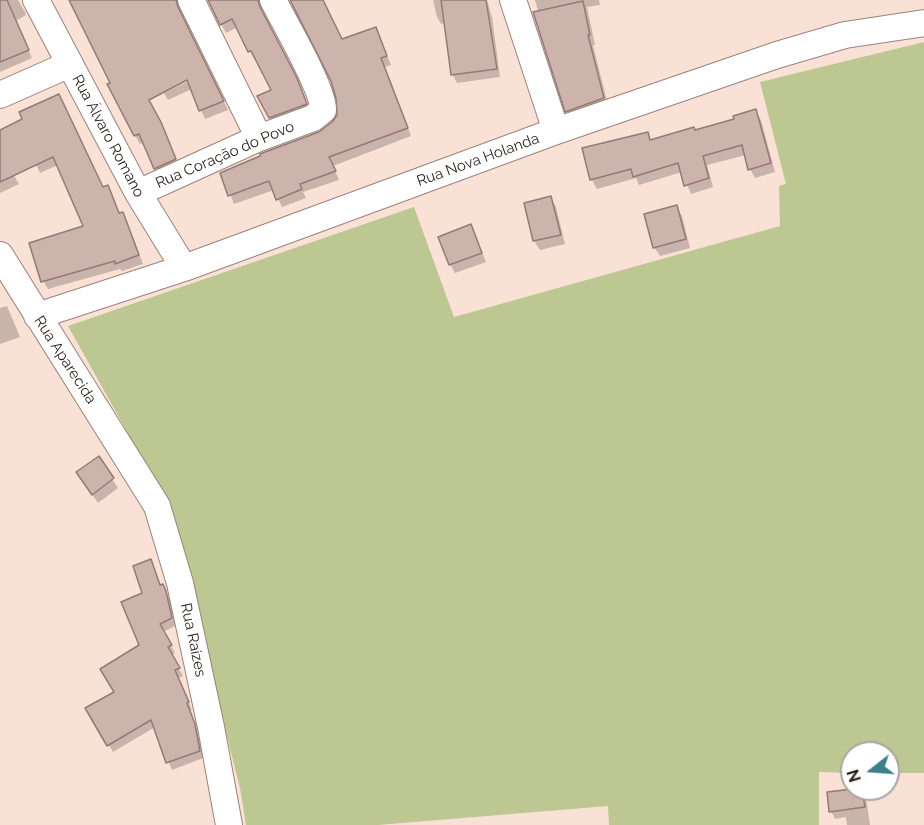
<!DOCTYPE html>
<meta charset="utf-8">
<style>
body{margin:0}
#map{position:relative;width:924px;height:825px;overflow:hidden;background:#fae1d6;font-family:Raleway,sans-serif}
canvas{display:block}
.north{position:absolute;left:840px;top:741px;width:60px;height:60px;box-sizing:border-box;background:#fff;border:2px solid #a9a5a3;border-radius:50%;rotate:253deg;font-size:16px;font-weight:700;line-height:24px;text-align:center;color:#271e1a}
.north::after{content:'';display:block;margin:auto;width:21px;height:27px;background:#3b818c;clip-path:polygon(50% 0,100% 100%,50% 72%,0 100%)}
</style>
<div id="map">
<canvas width="924" height="825"></canvas>
<div class="north">N</div>
</div>
<script>
const context = document.querySelector('canvas').getContext('2d');
context.lineJoin = 'round';
function paint(path, color) {
  context.fillStyle = color;
  context.fill(path, 'evenodd');
}
function trace(path, color, width, dash) {
  context.strokeStyle = color;
  context.lineWidth = width;
  context.lineCap = dash ? 'butt' : 'round';
  context.setLineDash(dash || []);
  context.stroke(path);
}
function label(font, color, halo, rows, align = 'center') {
  context.font = font + ' Raleway,sans-serif';
  context.lineWidth = 5;
  context.setLineDash([]);
  context.textBaseline = 'middle';
  context.strokeStyle = halo;
  context.fillStyle = color;
  for (const [text, x, y, turn = 0] of rows) {
    context.save();
    context.translate(x, y);
    context.rotate((+turn || 0) * Math.PI / 180);
    context.textAlign = isNaN(turn) ? turn : align;
    if (halo) context.strokeText(text, 0, 0);
    context.fillText(text, 0, 0);
    context.restore();
  }
}
paint(new Path2D(`
 M 924,42 L 924,773 L 888,773 L 888,753 L 852,753 L 852,773 L 819,772 L 819,825 L 609,825 L 608,806 L 378,825 L 246,825 L 240,788 L 169,507 L 68,326 L 414,207 L 454,317 L 780,226 L 779,186 L 786,184 L 760,82 Z`), '#bcc791');
paint(new Path2D(`
 M 0,0 L 18,0 L 25,12 L 26,15 L 16,21 L 32,58 L 0,72 Z
 M 69,0 L 98,0 L 165,132 L 179,168 L 160,177 L 144,142 L 140,144 L 135,135 L 112,83 Z
 M 135,0 L 183,0 L 180,8 L 182,17 L 228,110 L 205,119 L 192,89 L 168,100 L 164,93 L 195,78 Z
 M 209,0 L 266,0 L 262,10 L 264,17 L 301,89 L 310,112 L 275,126 L 259,97 L 273,90 L 256,59 L 255,60 L 250,51 L 238,27 L 226,33 Z
 M 291,0 L 322,0 L 342,41 L 376,29 L 391,65 L 385,67 L 411,136 L 333,166 L 339,180 L 303,192 L 306,198 L 282,207 L 274,190 L 234,204 L 222,173 L 319,133 L 333,123 L 339,115 L 338,98 L 332,81 Z
 M 433,0 L 487,0 L 492,17 L 500,77 L 457,83 L 453,75 L 445,23 L 441,24 L 437,17 Z
 M 535,0 L 599,0 L 600,5 L 587,7 L 595,45 L 593,45 L 609,109 L 573,121 L 567,111 Z
 M 755,111 L 761,120 L 775,172 L 755,178 L 750,169 L 746,155 L 707,165 L 713,187 L 691,194 L 682,172 L 639,185 L 636,178 L 597,189 L 592,180 L 584,149 L 647,133 L 652,142 L 736,120 Z
 M 17,123 L 112,195 L 120,215 L 123,214 L 127,222 L 143,264 L 122,271 L 120,269 L 48,289 L 43,281 L 85,227 L 58,165 L 40,173 Z
 M 0,151 L 19,184 L 0,193 Z
 M 551,198 L 556,207 L 565,244 L 540,250 L 534,241 L 526,204 Z
 M 676,207 L 682,216 L 690,248 L 660,256 L 654,247 Z
 M 471,226 L 486,262 L 455,273 L 450,264 Z
 M 7,306 L 20,337 L 0,344 L 0,308 Z
 M 98,458 L 118,488 L 98,503 L 83,481 Z
 M 151,561 L 161,587 L 163,586 L 170,600 L 175,626 L 163,632 L 175,653 L 171,655 L 183,676 L 178,678 L 192,710 L 190,711 L 198,733 L 203,758 L 172,770 L 155,727 L 113,752 L 87,708 L 116,692 L 141,645 L 144,594 Z
 M 861,789 L 866,797 L 870,825 L 847,825 L 846,817 L 835,819 L 831,811 Z`), '#0003');
const building = new Path2D(`
 M 0,0 L 7,0 L 29,50 L 0,62 Z
 M 69,0 L 176,0 L 178,7 L 224,101 L 199,111 L 187,80 L 149,100 L 161,122 L 176,159 L 154,169 L 139,134 L 134,136 L 107,84 L 110,83 Z
 M 208,0 L 258,0 L 260,7 L 297,78 L 307,104 L 269,118 L 257,96 L 271,90 L 251,51 L 248,52 L 232,19 L 220,25 Z
 M 290,0 L 323,0 L 342,39 L 376,27 L 387,56 L 381,58 L 408,128 L 329,157 L 336,171 L 300,184 L 302,189 L 276,200 L 269,181 L 228,196 L 220,173 L 260,156 L 260,154 L 265,152 L 319,132 L 332,122 L 337,115 L 336,98 L 331,81 Z
 M 441,0 L 486,0 L 497,69 L 451,75 Z
 M 583,1 L 590,35 L 588,35 L 604,98 L 565,112 L 533,12 Z
 M 59,94 L 103,187 L 108,185 L 119,213 L 123,212 L 139,255 L 115,264 L 115,261 L 41,282 L 29,243 L 83,226 L 53,157 L 0,182 L 0,130 L 22,119 L 19,112 Z
 M 756,109 L 771,163 L 748,170 L 742,145 L 703,156 L 709,178 L 684,186 L 678,163 L 633,177 L 631,169 L 590,180 L 582,148 L 648,132 L 650,140 L 694,127 L 695,130 L 734,119 L 733,116 Z
 M 551,196 L 561,235 L 533,241 L 524,203 Z
 M 677,205 L 686,239 L 653,248 L 644,214 Z
 M 471,224 L 482,253 L 449,265 L 438,237 Z
 M 99,456 L 114,478 L 92,495 L 76,472 Z
 M 151,559 L 160,585 L 163,584 L 166,591 L 172,618 L 160,624 L 172,645 L 168,647 L 180,668 L 175,670 L 189,702 L 187,703 L 195,724 L 200,751 L 166,763 L 151,720 L 107,746 L 85,708 L 114,692 L 100,669 L 139,645 L 121,602 L 142,593 L 133,566 Z
 M 852,789 L 862,789 L 865,807 L 829,812 L 827,792 Z`);
paint(building, '#ccb3ac');
trace(building, '#927b75', 1.5);
const minor = new Path2D(`
 M 36,0 L 138,193 L 184,268
 M 191,0 L 259,138
 M 513,0 L 556,131
 M 0,95 L 70,64
 M 138,193 L 259,138 L 313,118 L 323,110 C 324,90 284,22 273,0
 M 0,255 L 157,506 L 180,583 L 211,727 L 229,825
 M 37,316 L 184,268 L 556,131 L 777,55 L 845,35 L 924,23`);
trace(minor, '#9a837a', 28);
trace(minor, '#fff', 26);
label('15px', '#271e1a', '#fff', [
 ["Rua Álvaro Romano",108,136,62],
 ["Rua Coração do Povo",225,155,-23],
 ["Rua Nova Holanda",478,160,-20],
 ["Rua Aparecida",65,360,57],
 ["Rua Raizes",193,640,78]
]);
</script>
